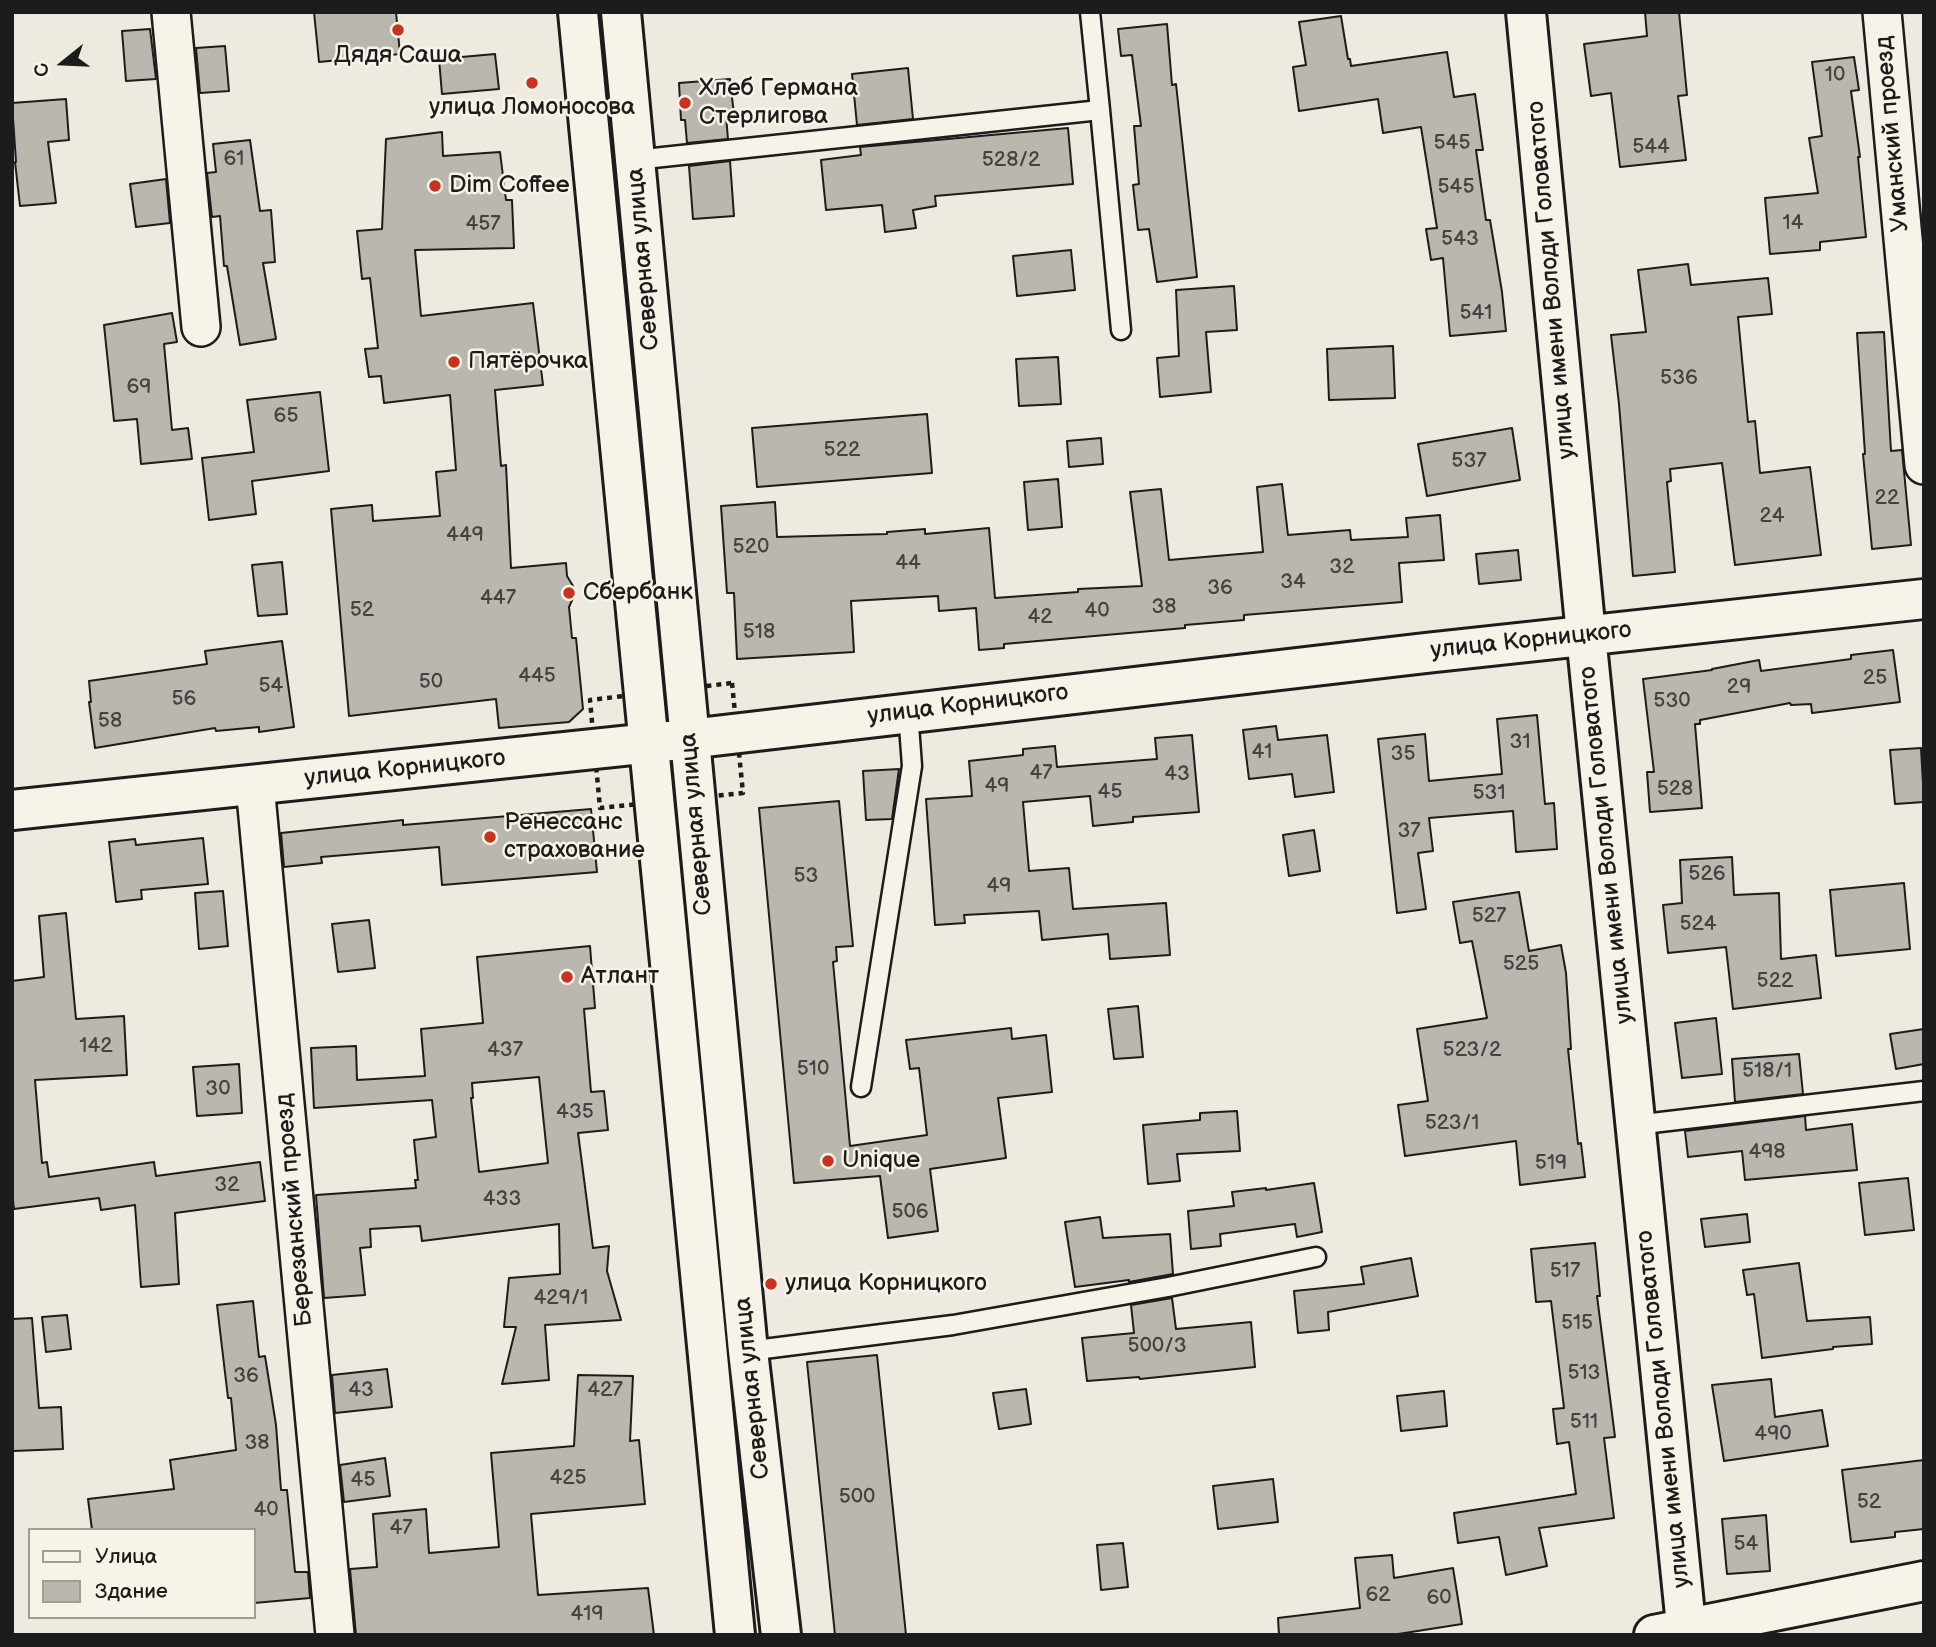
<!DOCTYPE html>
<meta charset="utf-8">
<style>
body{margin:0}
#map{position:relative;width:1936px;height:1647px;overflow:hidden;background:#eeeae0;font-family:"Balsamiq Sans",sans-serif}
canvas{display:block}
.frame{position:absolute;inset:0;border:14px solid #1c1c1c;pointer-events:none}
.legend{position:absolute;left:28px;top:1528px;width:228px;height:91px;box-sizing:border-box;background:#f7f3e8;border:2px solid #9f9d96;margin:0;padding:9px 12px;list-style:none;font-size:21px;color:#1c1c1c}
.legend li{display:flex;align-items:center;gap:14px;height:35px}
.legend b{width:35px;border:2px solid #9f9d96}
.north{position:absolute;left:28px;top:28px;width:70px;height:70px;-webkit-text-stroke:5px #f7f3e8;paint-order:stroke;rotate:252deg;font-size:19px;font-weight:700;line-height:28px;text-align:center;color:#1c1c1c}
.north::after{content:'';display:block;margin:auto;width:24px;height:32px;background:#1c1c1c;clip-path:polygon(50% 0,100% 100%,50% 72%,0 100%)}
</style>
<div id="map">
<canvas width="1936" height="1647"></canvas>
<div class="frame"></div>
<ul class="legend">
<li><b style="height:9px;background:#f7f3e8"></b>Улица</li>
<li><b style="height:19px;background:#bab7af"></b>Здание</li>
</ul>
<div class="north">С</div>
</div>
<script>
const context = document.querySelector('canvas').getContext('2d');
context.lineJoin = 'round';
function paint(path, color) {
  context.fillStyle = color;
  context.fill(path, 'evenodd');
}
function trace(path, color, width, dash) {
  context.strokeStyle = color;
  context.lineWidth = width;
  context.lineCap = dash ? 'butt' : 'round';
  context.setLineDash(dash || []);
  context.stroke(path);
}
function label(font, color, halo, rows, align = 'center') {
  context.font = font + ' "Balsamiq Sans",sans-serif';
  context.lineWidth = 5;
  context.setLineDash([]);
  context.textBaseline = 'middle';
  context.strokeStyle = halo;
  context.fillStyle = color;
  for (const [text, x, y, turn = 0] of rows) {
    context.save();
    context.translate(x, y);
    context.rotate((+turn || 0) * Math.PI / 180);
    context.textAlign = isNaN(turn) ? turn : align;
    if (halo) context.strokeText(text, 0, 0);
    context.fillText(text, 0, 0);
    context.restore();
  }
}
const building = new Path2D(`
 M 314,12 L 396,12 L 400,54 L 319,62 Z
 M 1645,12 L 1679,12 L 1687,95 L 1678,96 L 1686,160 L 1620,167 L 1611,93 L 1591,96 L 1584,44 L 1647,36 Z
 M 1341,16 L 1348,59 L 1350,59 L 1351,66 L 1447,52 L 1454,97 L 1475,94 L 1483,150 L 1476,150 L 1486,220 L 1490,220 L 1502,292 L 1506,331 L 1450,336 L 1443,258 L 1431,260 L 1426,229 L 1437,228 L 1421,127 L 1383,133 L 1378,99 L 1299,111 L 1293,67 L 1306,65 L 1299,22 Z
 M 1167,24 L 1172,85 L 1176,84 L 1197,277 L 1157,282 L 1149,229 L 1138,230 L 1133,185 L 1139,184 L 1134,126 L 1141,126 L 1132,55 L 1121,56 L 1118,29 Z
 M 150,29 L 156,79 L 126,81 L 122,31 Z
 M 225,46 L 229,91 L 200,93 L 196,48 Z
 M 495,54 L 499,89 L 442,94 L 439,59 Z
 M 1854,57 L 1859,90 L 1851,91 L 1860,157 L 1858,157 L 1866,237 L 1820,242 L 1820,250 L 1770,254 L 1765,198 L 1818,193 L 1809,138 L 1822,136 L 1812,62 Z
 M 908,68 L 913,119 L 857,125 L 852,74 Z
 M 730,79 L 734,115 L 726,116 L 728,139 L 687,143 L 685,120 L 681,120 L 679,83 Z
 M 66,99 L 69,140 L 48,142 L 56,203 L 20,206 L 15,162 L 16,162 L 12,103 Z
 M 1068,128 L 1073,184 L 935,196 L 936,206 L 913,210 L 916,228 L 885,232 L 882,205 L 826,210 L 821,160 L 861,155 L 860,147 Z
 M 442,132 L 443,156 L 500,152 L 506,200 L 512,200 L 514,248 L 415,250 L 421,316 L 533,303 L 543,385 L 495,390 L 501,466 L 506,465 L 511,568 L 566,563 L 567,576 L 573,586 L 574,596 L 569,607 L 572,638 L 576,638 L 583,709 L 569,722 L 499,728 L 496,699 L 349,716 L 331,509 L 372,505 L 373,521 L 440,516 L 436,472 L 456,470 L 450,395 L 384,403 L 381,376 L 369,377 L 365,349 L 378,348 L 370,278 L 362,279 L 357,231 L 382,229 L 386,139 Z
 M 250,140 L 260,211 L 271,210 L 275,262 L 263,263 L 276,339 L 240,345 L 227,266 L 224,266 L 220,216 L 212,217 L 207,173 L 216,172 L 213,144 Z
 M 730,161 L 734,216 L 693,219 L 689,166 Z
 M 166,179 L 170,223 L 136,227 L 130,184 Z
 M 1071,250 L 1075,290 L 1017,296 L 1013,256 Z
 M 1688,264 L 1691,285 L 1768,278 L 1772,314 L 1738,317 L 1748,422 L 1755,421 L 1760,473 L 1810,467 L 1821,555 L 1735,565 L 1722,463 L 1670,469 L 1671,481 L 1667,482 L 1675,572 L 1633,576 L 1619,404 L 1611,335 L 1646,332 L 1638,270 Z
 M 1234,286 L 1237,330 L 1206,332 L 1211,392 L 1160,397 L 1157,358 L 1179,356 L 1176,290 Z
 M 172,313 L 177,342 L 164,344 L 172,430 L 188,428 L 192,459 L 141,464 L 137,419 L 114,421 L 104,325 Z
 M 1884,332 L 1891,451 L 1902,450 L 1911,545 L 1872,549 L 1863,454 L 1865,454 L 1857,333 Z
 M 1393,346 L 1395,398 L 1329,400 L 1327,349 Z
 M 1058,357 L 1061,404 L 1019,406 L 1016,359 Z
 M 320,392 L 329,471 L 252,481 L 256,514 L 209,520 L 202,458 L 254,452 L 247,400 Z
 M 927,414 L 932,473 L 757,487 L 752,428 Z
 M 1512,428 L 1520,480 L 1427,496 L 1418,444 Z
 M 1101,438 L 1103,464 L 1069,467 L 1067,441 Z
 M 1058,479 L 1062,527 L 1028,530 L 1024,482 Z
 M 1282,484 L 1288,535 L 1350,530 L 1351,540 L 1408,537 L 1406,518 L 1440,515 L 1444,560 L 1399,563 L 1402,602 L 1244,615 L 1244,620 L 1185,625 L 1185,628 L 1004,644 L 1004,648 L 979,650 L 976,608 L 939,611 L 938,596 L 851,601 L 854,652 L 737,659 L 734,593 L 727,593 L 721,506 L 775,502 L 777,537 L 887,534 L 887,532 L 925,529 L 925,534 L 989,528 L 995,598 L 1078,592 L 1078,589 L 1142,586 L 1130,492 L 1161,489 L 1169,560 L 1263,552 L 1257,487 Z
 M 1518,550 L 1521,580 L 1479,584 L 1476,554 Z
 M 282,562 L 287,614 L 258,616 L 252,565 Z
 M 282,641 L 294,727 L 259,732 L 259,727 L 216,731 L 215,728 L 95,748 L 89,702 L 91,702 L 89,681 L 207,664 L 205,651 Z
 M 1893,650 L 1900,702 L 1812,713 L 1811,704 L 1791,705 L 1790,703 L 1700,720 L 1700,724 L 1695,724 L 1702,808 L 1650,812 L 1647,772 L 1654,772 L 1643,679 L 1712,670 L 1712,669 L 1759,660 L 1761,671 L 1851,659 L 1851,655 Z
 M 1537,715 L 1545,804 L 1554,803 L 1557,849 L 1516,852 L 1513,811 L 1429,818 L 1433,851 L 1418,853 L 1426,909 L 1397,913 L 1378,739 L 1425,734 L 1429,781 L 1502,774 L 1497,719 Z
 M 1276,726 L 1278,740 L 1327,735 L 1334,792 L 1295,797 L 1292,774 L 1249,779 L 1243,730 Z
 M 1192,735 L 1199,812 L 1133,817 L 1133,822 L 1093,826 L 1090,796 L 1023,802 L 1029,871 L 1069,868 L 1073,909 L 1166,903 L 1170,955 L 1110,959 L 1108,934 L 1042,940 L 1039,911 L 964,915 L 965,923 L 935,925 L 926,799 L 972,796 L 969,761 L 1023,755 L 1023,749 L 1055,746 L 1057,767 L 1157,759 L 1155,738 Z
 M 1921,748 L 1924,802 L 1895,804 L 1890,750 Z
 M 899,769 L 892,819 L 866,820 L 863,771 Z
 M 839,801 L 853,946 L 836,947 L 837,961 L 833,962 L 850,1146 L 927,1135 L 919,1068 L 910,1069 L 906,1040 L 1011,1028 L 1012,1039 L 1046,1035 L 1052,1092 L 998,1098 L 1006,1158 L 930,1169 L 938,1231 L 888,1238 L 880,1176 L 794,1183 L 759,808 Z
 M 591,809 L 597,872 L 442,885 L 439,847 L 321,857 L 322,863 L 284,867 L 281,833 L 403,820 L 403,825 Z
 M 1314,830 L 1320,871 L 1289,876 L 1283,835 Z
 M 203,838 L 208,884 L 141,890 L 142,899 L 116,902 L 109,842 L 135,839 L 136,845 Z
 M 1732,857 L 1734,895 L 1779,893 L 1781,959 L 1816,955 L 1821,998 L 1733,1009 L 1726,947 L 1668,953 L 1663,905 L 1682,903 L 1680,860 Z
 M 1904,883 L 1910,949 L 1836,956 L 1830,890 Z
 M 223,891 L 228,946 L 199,949 L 195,893 Z
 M 1519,892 L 1529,951 L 1561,945 L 1566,973 L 1571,1049 L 1568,1049 L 1578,1144 L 1581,1143 L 1585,1177 L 1520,1185 L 1516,1141 L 1405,1156 L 1398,1105 L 1428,1101 L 1417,1029 L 1487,1018 L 1472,941 L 1460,943 L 1453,902 Z
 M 66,913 L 76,1019 L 124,1016 L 127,1075 L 35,1080 L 42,1163 L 47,1162 L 49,1177 L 154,1162 L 156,1176 L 260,1162 L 265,1201 L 175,1213 L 179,1284 L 141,1287 L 135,1205 L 101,1210 L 99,1198 L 14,1209 L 12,1191 L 12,981 L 44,977 L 39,916 Z
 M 369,920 L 375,968 L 338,972 L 332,924 Z
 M 590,946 L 595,1008 L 584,1009 L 591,1092 L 604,1091 L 608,1130 L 578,1133 L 593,1248 L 609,1246 L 607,1271 L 621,1320 L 545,1325 L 549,1380 L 502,1384 L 516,1327 L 504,1327 L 509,1278 L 560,1274 L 559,1224 L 422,1241 L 420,1226 L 370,1229 L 371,1247 L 360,1248 L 365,1295 L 324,1298 L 316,1195 L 416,1188 L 415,1180 L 418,1180 L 414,1140 L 436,1137 L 432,1100 L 314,1108 L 311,1048 L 356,1046 L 357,1080 L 425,1076 L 421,1029 L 483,1023 L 477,957 ZM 539,1077 L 548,1163 L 479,1172 L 471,1098 L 473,1098 L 472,1083 Z
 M 1138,1006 L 1143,1057 L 1114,1059 L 1108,1009 Z
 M 1716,1018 L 1722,1074 L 1682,1078 L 1675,1023 Z
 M 1924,1029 L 1924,1064 L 1896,1069 L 1890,1034 Z
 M 1799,1054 L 1803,1094 L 1735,1102 L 1732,1059 Z
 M 239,1064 L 242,1113 L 197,1116 L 193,1067 Z
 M 1237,1111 L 1240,1151 L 1177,1154 L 1180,1181 L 1148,1184 L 1143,1125 L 1200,1120 L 1200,1113 Z
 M 1805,1116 L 1806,1130 L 1852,1124 L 1857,1170 L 1745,1180 L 1742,1151 L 1688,1157 L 1685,1131 Z
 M 1908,1178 L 1914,1230 L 1865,1235 L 1859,1183 Z
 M 1314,1183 L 1322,1232 L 1297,1237 L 1295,1224 L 1220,1234 L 1221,1246 L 1191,1249 L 1188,1211 L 1234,1206 L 1232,1192 L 1266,1188 L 1266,1190 Z
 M 1747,1214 L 1750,1242 L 1705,1247 L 1701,1219 Z
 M 1100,1217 L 1103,1238 L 1170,1234 L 1173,1274 L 1129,1282 L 1129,1280 L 1075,1287 L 1065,1222 Z
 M 1595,1243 L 1600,1296 L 1597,1296 L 1615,1437 L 1604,1438 L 1614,1518 L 1539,1528 L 1547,1566 L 1506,1575 L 1499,1537 L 1458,1543 L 1454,1513 L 1576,1494 L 1569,1442 L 1557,1444 L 1553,1409 L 1564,1408 L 1551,1301 L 1536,1302 L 1531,1249 Z
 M 1411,1258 L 1418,1296 L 1328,1312 L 1329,1330 L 1298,1333 L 1294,1291 L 1364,1284 L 1361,1267 Z
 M 1799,1263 L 1807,1321 L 1870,1317 L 1872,1344 L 1833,1347 L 1833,1349 L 1762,1358 L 1754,1294 L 1747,1295 L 1743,1270 Z
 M 1172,1298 L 1176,1329 L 1251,1322 L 1255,1367 L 1140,1379 L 1139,1377 L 1087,1381 L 1082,1338 L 1134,1333 L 1131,1305 Z
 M 253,1301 L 259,1357 L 265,1356 L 276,1425 L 281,1490 L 287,1490 L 295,1572 L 308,1572 L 310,1598 L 254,1603 L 254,1530 L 92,1530 L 88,1499 L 174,1489 L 170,1460 L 236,1450 L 231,1398 L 228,1398 L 217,1305 Z
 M 67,1315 L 71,1349 L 46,1352 L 42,1317 Z
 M 32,1318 L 39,1408 L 61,1407 L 63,1449 L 13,1451 L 12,1319 Z
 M 877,1355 L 906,1635 L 835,1635 L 807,1362 Z
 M 387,1369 L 392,1407 L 335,1413 L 332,1375 Z
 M 578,1375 L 633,1376 L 630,1441 L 639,1440 L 645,1504 L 531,1514 L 538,1595 L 648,1588 L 654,1635 L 356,1635 L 350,1569 L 377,1567 L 373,1514 L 426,1509 L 429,1553 L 499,1547 L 491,1453 L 574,1446 Z
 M 1771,1379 L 1775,1417 L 1822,1410 L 1828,1446 L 1724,1461 L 1712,1385 Z
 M 1026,1389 L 1031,1424 L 999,1429 L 993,1393 Z
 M 1444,1391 L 1447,1426 L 1401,1431 L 1397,1396 Z
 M 385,1458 L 390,1496 L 344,1502 L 340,1465 Z
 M 1924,1460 L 1924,1529 L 1895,1532 L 1895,1537 L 1851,1542 L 1842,1470 Z
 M 1273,1479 L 1278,1522 L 1218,1529 L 1213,1486 Z
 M 1766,1515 L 1770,1571 L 1727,1574 L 1722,1519 Z
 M 1123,1543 L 1128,1587 L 1101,1590 L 1097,1545 Z
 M 1392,1555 L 1394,1578 L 1453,1568 L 1462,1624 L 1392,1635 L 1279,1635 L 1278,1618 L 1360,1608 L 1355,1558 Z`);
paint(building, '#bab7af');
trace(building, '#1c1c1c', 2);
const service = new Path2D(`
 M 1100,110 L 1121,330
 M 635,160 L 1100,110 L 1090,12
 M 861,1087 L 912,766 L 908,712
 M 1635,1125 L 1924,1091
 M 748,1351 L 953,1325 L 1168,1287 L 1316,1257`);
const minor = new Path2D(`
 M 171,12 L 201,327
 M 1882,12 L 1924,465
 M 255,785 L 335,1635`);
const tertiary = new Path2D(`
 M 1526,12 L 1586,635 L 1687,1635
 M 689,739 C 1100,689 1512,642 1924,599
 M 1654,1635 L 1924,1581`);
const secondary = new Path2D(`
 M 12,810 L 689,739`);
const primary = new Path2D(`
 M 578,12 L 735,1635
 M 621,12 L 748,1351 L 781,1635`);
trace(service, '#1c1c1c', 23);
trace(minor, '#1c1c1c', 42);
trace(tertiary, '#1c1c1c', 44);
trace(secondary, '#1c1c1c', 44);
trace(primary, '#1c1c1c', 44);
trace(new Path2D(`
 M 732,683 L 743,793 L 600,808 L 590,700 Z`), '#1c1c1c', 4.5, [5, 5]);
trace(service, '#f7f3e8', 18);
trace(minor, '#f7f3e8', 37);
trace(tertiary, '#f7f3e8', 38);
trace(secondary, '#f7f3e8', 38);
trace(primary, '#f7f3e8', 38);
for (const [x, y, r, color] of [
 [398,30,7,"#c8321e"],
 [532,83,7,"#c8321e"],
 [685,103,7,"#c8321e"],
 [435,186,7,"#c8321e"],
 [454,362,7,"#c8321e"],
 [569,593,7,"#c8321e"],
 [490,837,7,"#c8321e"],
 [567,977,7,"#c8321e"],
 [828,1161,7,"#c8321e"],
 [771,1284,7,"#c8321e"]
]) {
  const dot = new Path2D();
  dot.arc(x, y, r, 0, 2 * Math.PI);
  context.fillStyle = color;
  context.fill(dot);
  trace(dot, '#f7f3e8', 2.5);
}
label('21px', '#444341', null, [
 ["10",1835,76],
 ["545",1452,144],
 ["544",1651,148],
 ["61",234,160],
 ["528/2",1011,161],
 ["545",1456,188],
 ["14",1793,224],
 ["457",483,225],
 ["543",1460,240],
 ["541",1476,314],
 ["536",1679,379],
 ["69",139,388],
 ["65",286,417],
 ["522",842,451],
 ["537",1469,462],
 ["22",1887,499],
 ["24",1772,517],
 ["449",465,536],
 ["520",751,548],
 ["44",908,564],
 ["32",1342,568],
 ["34",1293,583],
 ["36",1220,589],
 ["447",498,599],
 ["38",1164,608],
 ["52",362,611],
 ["40",1097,612],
 ["42",1040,618],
 ["518",759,633],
 ["445",537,677],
 ["25",1875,679],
 ["50",431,683],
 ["54",271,687],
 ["29",1739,688],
 ["56",184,700],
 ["530",1672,702],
 ["58",110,722],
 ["31",1520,743],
 ["41",1262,753],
 ["35",1403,755],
 ["47",1041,774],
 ["43",1177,775],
 ["49",997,787],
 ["528",1675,790],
 ["45",1110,793],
 ["531",1489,794],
 ["37",1409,832],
 ["526",1707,875],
 ["53",806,877],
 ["49",999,887],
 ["527",1489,917],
 ["524",1698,925],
 ["525",1521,965],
 ["522",1775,982],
 ["142",96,1047],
 ["437",505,1051],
 ["523/2",1472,1051],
 ["510",813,1070],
 ["518/1",1767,1072],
 ["30",218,1090],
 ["435",575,1113],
 ["523/1",1452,1124],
 ["498",1767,1153],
 ["519",1551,1164],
 ["32",227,1186],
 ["433",502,1200],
 ["506",910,1213],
 ["517",1565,1272],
 ["429/1",561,1299],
 ["515",1577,1324],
 ["500/3",1157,1347],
 ["513",1584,1374],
 ["36",246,1377],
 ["43",361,1391],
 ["427",605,1391],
 ["511",1584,1423],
 ["490",1773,1435],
 ["38",257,1444],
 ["425",568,1479],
 ["45",363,1481],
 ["500",857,1498],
 ["52",1869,1503],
 ["40",266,1511],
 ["47",401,1529],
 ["54",1746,1545],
 ["62",1378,1596],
 ["60",1439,1599],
 ["419",587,1615]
]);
label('24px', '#1c1c1c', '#f7f3e8', [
 ["Дядя Саша",398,56,"center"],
 ["Хлеб Германа",699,89],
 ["Стерлигова",699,117],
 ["улица Ломоносова",532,108,"center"],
 ["Dim Coffee",449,186],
 ["Пятёрочка",468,362],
 ["Сбербанк",583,593],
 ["Ренессанс",504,823],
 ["страхование",504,851],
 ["Атлант",581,977],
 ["Unique",842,1161],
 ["улица Корницкого",785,1284]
], 'left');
label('24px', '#1c1c1c', '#f7f3e8', [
 ["Уманский проезд",1893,134,-95],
 ["Северная улица",644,259,-95],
 ["улица имени Володи Головатого",1552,280,-95],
 ["улица Корницкого",1531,641,-6],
 ["улица Корницкого",968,705,-7],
 ["улица Корницкого",405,769,-6],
 ["Северная улица",697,824,-95],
 ["улица имени Володи Головатого",1607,845,-96],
 ["Березанский проезд",295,1210,-95],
 ["Северная улица",753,1388,-96],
 ["улица имени Володи Головатого",1664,1409,-96]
]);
</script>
